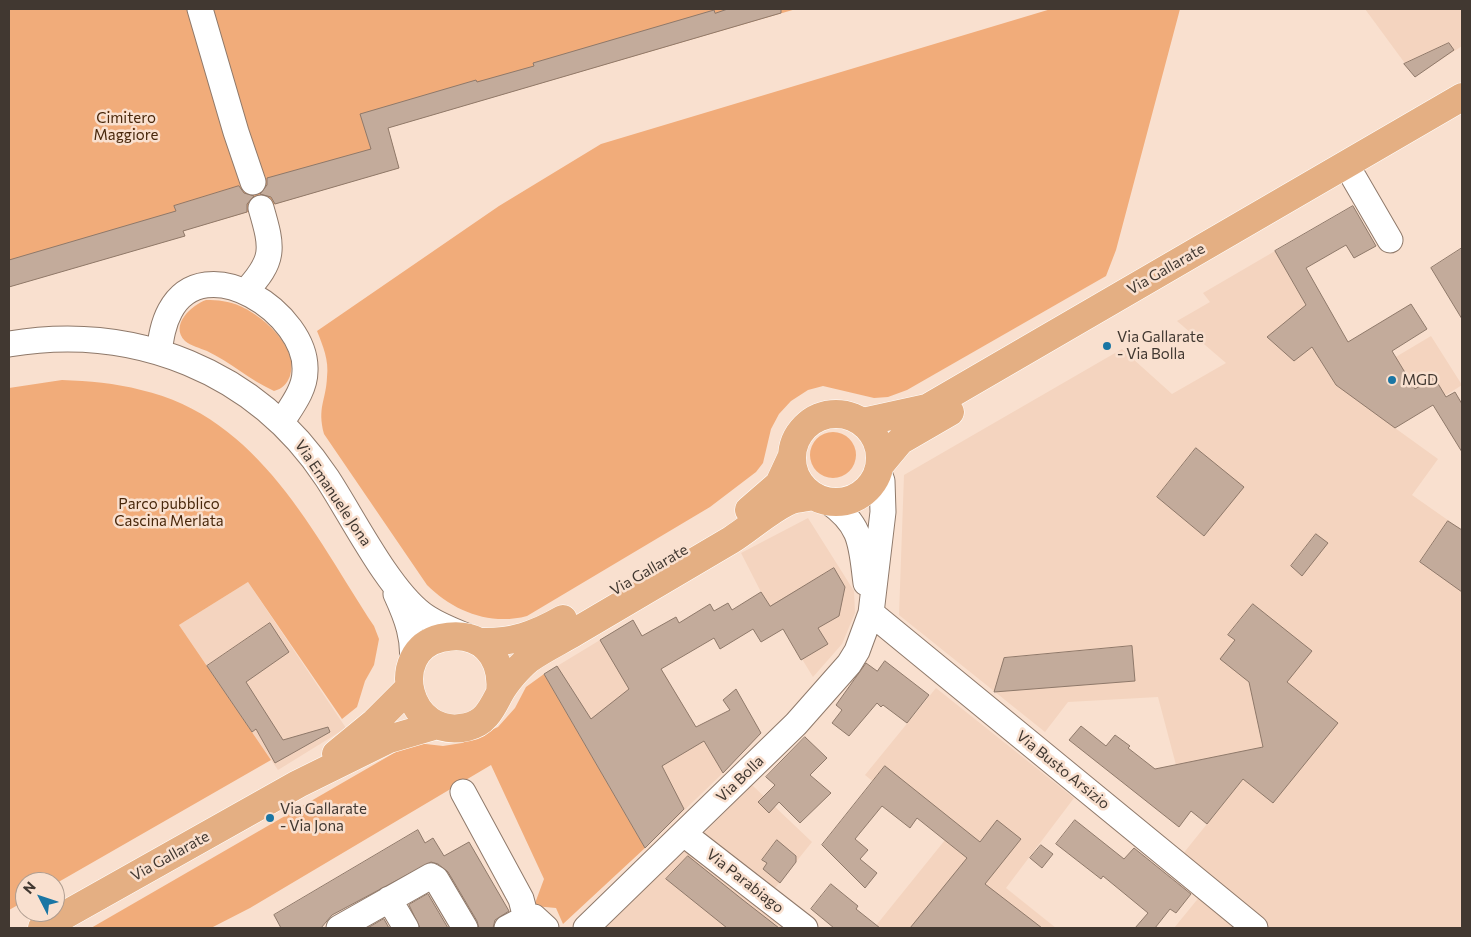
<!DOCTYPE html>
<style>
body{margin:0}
#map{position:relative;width:1471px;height:937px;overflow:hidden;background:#f9e0cf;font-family:Commissioner,sans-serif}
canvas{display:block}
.frame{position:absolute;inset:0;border:10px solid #413831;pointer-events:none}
.north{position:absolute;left:15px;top:872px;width:50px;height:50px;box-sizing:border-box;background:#f9e0cf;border:1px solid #af9d90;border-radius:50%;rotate:311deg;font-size:14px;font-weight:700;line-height:20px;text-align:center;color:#413831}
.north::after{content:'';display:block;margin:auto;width:18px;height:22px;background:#1a76a4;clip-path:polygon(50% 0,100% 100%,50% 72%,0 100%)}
</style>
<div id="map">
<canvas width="1471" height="937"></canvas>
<div class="frame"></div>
<div class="north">N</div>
</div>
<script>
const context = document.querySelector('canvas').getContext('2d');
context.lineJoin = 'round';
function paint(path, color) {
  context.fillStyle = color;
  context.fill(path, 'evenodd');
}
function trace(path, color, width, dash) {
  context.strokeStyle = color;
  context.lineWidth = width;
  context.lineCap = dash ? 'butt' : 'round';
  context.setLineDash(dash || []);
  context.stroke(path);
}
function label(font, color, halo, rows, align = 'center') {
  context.font = font + ' Commissioner,sans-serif';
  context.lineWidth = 5;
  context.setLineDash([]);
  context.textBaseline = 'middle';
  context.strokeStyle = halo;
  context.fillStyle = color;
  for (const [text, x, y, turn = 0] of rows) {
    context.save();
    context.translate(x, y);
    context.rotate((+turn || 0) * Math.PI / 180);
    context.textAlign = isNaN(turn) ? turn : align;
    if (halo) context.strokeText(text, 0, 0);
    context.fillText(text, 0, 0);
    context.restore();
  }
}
paint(new Path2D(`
 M 1365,9 L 1462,9 L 1462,46 L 1415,77 Z
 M 1275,251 L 1331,350 L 1319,358 L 1335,384 L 1342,389 L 1431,336 L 1462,385 L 1395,428 L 1438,459 L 1412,495 L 1462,530 L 1462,928 L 1263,928 L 1178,860 L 1264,753 L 1263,747 L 1176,765 L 1158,697 L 1068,702 L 1045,732 L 899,615 L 904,475 L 1122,349 L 1172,394 L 1226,363 L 1177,321 L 1210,302 L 1203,293 Z
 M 808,518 L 854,591 L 855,613 L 842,644 L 813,677 L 761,592 L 741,553 Z
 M 248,582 L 346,728 L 278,770 L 179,625 Z
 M 633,620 L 723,773 L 645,848 L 544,674 Z
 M 936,688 L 1074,798 L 1006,888 L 1056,928 L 874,928 L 945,840 L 865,775 Z
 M 752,785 L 812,842 L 767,898 L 805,928 L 600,928 L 695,842 Z
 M 1205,890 L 1251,928 L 1174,928 Z`), '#f4d4bf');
paint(new Path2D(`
 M 9,9 L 796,9 L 388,128 L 399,168 L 183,231 L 185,236 L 9,287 Z
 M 1051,9 L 1180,9 L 1116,250 L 1106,276 L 907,390 L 888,397 L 874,398 L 823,386 L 808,390 L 791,401 L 779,414 L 771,429 L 763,463 L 756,472 L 710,507 L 527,616 C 490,626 453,611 427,585 L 324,434 C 317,407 326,401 327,377 C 329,360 323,346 317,331 L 499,206 L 601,144 Z
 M 206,300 C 218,300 229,301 240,306 C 263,316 300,348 290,376 C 287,384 282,389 274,391 C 250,380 230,362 207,351 C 200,348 191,346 185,341 C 169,325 192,305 206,300 Z
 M 62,380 C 89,381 115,383 141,390 C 259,417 313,533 374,626 L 379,639 L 374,665 L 365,681 L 357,707 L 342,719 L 248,582 L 179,625 L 271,760 L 55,884 L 25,882 L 25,901 L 9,910 L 9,388 Z
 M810 455a23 23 0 1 1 46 0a23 23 0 1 1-46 0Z
 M 544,674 L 645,848 L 563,924 L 556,908 L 534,906 L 544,879 L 491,765 L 250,908 L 211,928 L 91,928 L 401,749 L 417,743 L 443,746 L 462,743 L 498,727 L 515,708 L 526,687 Z`), '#f1ac7a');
const building = new Path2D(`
 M 728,9 L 781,9 L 781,13 L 388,128 L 399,168 L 275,204 L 271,197 L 260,194 L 267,185 L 267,178 L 371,149 L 360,114 L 476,80 L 477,82 L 534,66 L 533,63 L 714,10 L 715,13 Z
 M 1449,43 L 1454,50 L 1415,77 L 1404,64 Z
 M 239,186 L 244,193 L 254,196 L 247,204 L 247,212 L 183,231 L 185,236 L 9,287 L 9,260 L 176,211 L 174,206 Z
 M 1353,206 L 1376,246 L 1354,258 L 1346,245 L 1306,268 L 1348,342 L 1411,304 L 1427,329 L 1392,351 L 1415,389 L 1434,377 L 1446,397 L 1455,392 L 1462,404 L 1462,452 L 1433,405 L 1395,428 L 1336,385 L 1312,347 L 1294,361 L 1267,337 L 1306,305 L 1275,251 Z
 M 1462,248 L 1462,319 L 1431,268 Z
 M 1196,448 L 1244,487 L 1204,536 L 1157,497 Z
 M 1448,521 L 1462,530 L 1462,592 L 1420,562 Z
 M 1316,534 L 1328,543 L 1302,576 L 1291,566 Z
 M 834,568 L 845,587 L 839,616 L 818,628 L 828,644 L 801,660 L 783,629 L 761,642 L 753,629 L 720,649 L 714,638 L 661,669 L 696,727 L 730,710 L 723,700 L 736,689 L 761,733 L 723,773 L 704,741 L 662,766 L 684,809 L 645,848 L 544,674 L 557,666 L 591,719 L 629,689 L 600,640 L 633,620 L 642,636 L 676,617 L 679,623 L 710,604 L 714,611 L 728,603 L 732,610 L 761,592 L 770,606 Z
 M 1253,604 L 1312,651 L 1287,682 L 1338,723 L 1273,803 L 1243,779 L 1207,824 L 1191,811 L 1179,827 L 1069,740 L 1081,726 L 1106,746 L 1115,735 L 1130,746 L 1128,748 L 1155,769 L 1263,747 L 1249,682 L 1220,659 L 1235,640 L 1228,635 Z
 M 270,623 L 289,652 L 246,682 L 283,740 L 328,727 L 330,732 L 275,763 L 256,729 L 252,732 L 207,666 Z
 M 1132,646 L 1135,681 L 994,692 L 1004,658 Z
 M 885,661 L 929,695 L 907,723 L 883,705 L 881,707 L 877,703 L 849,736 L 832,723 L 842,710 L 836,705 L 866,663 L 877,671 Z
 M 805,737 L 827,758 L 810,775 L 831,793 L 800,823 L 779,802 L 769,813 L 758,802 L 775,785 L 766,777 Z
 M 885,766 L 980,842 L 997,820 L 1021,839 L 985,884 L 1042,928 L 910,928 L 967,858 L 917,818 L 910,828 L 882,806 L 855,839 L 868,850 L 860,859 L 877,873 L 865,888 L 822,845 Z
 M 1075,820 L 1124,859 L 1134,848 L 1191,894 L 1176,913 L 1170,909 L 1155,928 L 1135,928 L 1148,913 L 1103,876 L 1101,879 L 1056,844 Z
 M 418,830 L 425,843 L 433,838 L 444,856 L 469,842 L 509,911 L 495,920 L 493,928 L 479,928 L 477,921 L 448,872 L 438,864 L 431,862 L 332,915 L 321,928 L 281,928 L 274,915 Z
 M 777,840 L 796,856 L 796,862 L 780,883 L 763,869 L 767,863 L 762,860 Z
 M 1041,845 L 1053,854 L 1042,868 L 1030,858 Z
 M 688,856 L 743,900 L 779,928 L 727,928 L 666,879 Z
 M 831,884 L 858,906 L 856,909 L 880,928 L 834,928 L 811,909 Z
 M 428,894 L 448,928 L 420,928 L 409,905 Z
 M 384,919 L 389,928 L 368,928 Z`);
paint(building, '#c3ab9b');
trace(building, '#8f796a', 1);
const minor = new Path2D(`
 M 200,9 L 236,132 L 253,182
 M 1354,178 L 1390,240
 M 245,292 C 275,260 273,249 261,208
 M 9,344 C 135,323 256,371 327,478 C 352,516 387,587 422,614 C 435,624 451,630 466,636
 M 159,352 C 161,338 163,324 170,311 C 205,246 308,314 305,371 C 305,390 291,407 281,423
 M 829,502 C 863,526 861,546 866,583
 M 396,594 C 407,618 415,639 412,665
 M 871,613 L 1255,928
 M 463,792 L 521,899 L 525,914 L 529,917
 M 684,834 L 805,928
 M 389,899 L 406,928
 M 339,928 L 431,876 L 436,879 L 465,928
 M 507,928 L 524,919 L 534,917 L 546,928
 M 586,928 L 796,724 L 849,664 L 857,651 L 871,613 L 883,512 L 882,481 L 879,473`);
const major = new Path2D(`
 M792 458a44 44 0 1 1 88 0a44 44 0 1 1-88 0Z
 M 863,422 L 927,408 L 1462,97
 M 880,465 L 900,441 L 950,412
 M 749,510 L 779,484 L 792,456
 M 479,642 C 512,643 535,635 563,619
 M 500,693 C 504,655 480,629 441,638 C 386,651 407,741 467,727 C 486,723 492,708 500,693 C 506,682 519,667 529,659 C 543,649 560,641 575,632 C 627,601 679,571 731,540 C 750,528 767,512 787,502 C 794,498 805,498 813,496
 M 336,754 L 375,722 L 409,688
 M 42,928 L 298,784 L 389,739 L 437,725`);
trace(minor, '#8f796a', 27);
trace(major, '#fff', 29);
trace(minor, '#fff', 25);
trace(major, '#e4af83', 28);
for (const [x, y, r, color] of [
 [1107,346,5,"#1a76a4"],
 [1392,380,5,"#1a76a4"],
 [270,818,5,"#1a76a4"]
]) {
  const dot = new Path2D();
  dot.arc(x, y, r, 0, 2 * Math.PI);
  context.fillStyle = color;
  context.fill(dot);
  trace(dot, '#f9e0cf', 2);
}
label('15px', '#48270b', '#f9e0cf', [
 ["Cimitero",126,118],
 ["Maggiore",126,135],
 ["Parco pubblico",169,504],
 ["Cascina Merlata",169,521]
]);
label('15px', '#413831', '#f9e0cf', [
 ["Via Gallarate",1166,269,-30],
 ["Via Emanuele Jona",333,493,56],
 ["Via Gallarate",649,570,-30],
 ["Via Busto Arsizio",1063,770,39],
 ["Via Bolla",740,779,-44],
 ["Via Gallarate",170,856,-29],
 ["Via Parabiago",745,881,38]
]);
label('15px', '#413831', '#f9e0cf', [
 ["Via Gallarate",1117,337],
 ["- Via Bolla",1117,354],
 ["MGD",1402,380],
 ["Via Gallarate",280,809],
 ["- Via Jona",280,826]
], 'left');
</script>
